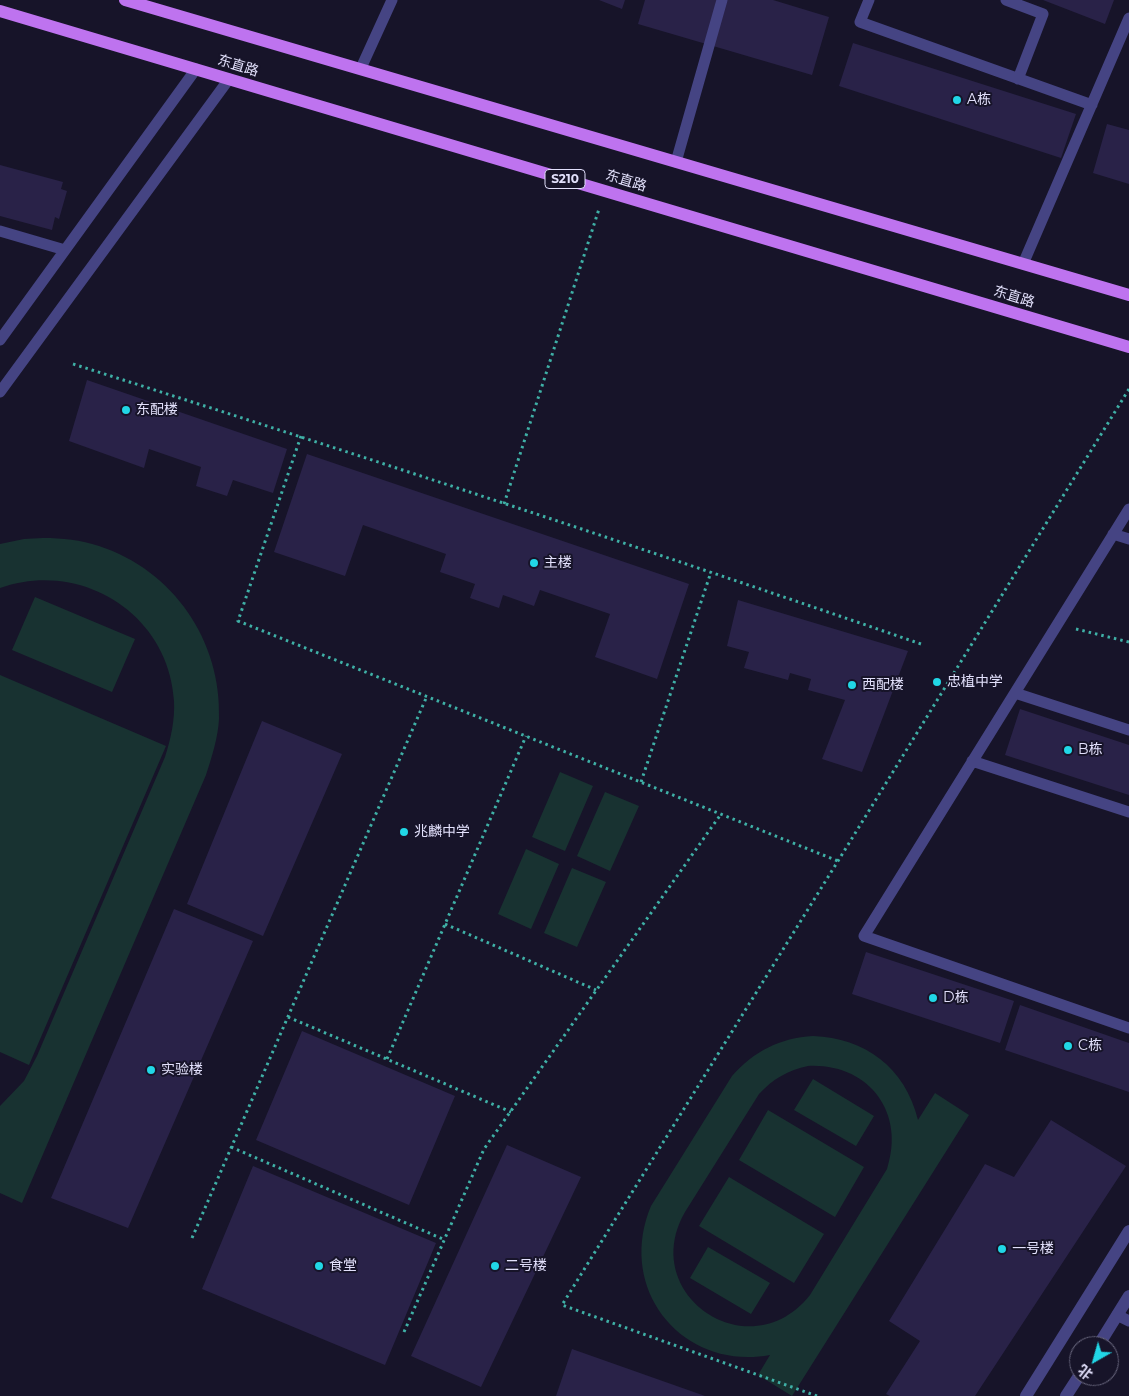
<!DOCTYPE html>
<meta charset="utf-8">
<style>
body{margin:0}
#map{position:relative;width:1129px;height:1396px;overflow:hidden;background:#171429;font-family:Montserrat,"Noto Sans SC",sans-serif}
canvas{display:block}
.north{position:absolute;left:1069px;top:1336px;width:50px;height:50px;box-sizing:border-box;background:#171429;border:1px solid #68667d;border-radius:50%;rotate:218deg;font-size:14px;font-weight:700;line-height:20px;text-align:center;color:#e2e0fb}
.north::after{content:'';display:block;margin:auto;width:18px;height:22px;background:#21d7e6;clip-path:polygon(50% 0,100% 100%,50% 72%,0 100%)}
</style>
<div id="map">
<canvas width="1129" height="1396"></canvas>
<div class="north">北</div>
</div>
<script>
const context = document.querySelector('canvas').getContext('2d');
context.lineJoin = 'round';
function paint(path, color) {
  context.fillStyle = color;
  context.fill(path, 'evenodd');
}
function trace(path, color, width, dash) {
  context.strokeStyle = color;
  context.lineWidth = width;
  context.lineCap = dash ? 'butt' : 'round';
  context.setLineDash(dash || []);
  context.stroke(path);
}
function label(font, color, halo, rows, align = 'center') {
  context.font = font + ' Montserrat,"Noto Sans SC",sans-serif';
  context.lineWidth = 4;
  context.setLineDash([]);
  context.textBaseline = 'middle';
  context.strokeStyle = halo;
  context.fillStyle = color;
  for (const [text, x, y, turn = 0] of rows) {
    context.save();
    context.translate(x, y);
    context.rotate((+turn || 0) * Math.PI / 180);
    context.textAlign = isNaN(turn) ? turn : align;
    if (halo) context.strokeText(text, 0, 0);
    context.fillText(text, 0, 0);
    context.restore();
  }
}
paint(new Path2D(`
 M 43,538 C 62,538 81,540 99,546 C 173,570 222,641 219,719 C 218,738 212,756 206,775 L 22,1203 L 0,1193 L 0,1106 L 24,1081 L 37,1056 L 165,757 C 171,738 175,720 174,701 C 169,614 81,559 0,588 L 0,544 L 24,539 Z
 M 35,597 L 135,639 L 112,692 L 12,650 Z
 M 0,675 L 166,746 L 29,1065 L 0,1052 Z
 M 560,772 L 593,786 L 565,851 L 532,837 Z
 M 605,792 L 639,806 L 610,871 L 577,856 Z
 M 526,849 L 559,864 L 531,929 L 498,914 Z
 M 572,868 L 606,882 L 577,947 L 544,933 Z
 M 813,1036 C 865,1038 905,1067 918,1120 L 935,1093 L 969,1115 L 792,1396 L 758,1375 L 770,1355 C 682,1371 616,1289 651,1206 L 732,1076 C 754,1051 780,1038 813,1036 ZM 808,1066 C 868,1063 906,1112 887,1169 L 810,1295 C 750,1371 637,1295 685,1212 L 759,1094 C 773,1079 788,1070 808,1066 Z
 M 813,1079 L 874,1116 L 856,1146 L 794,1110 Z
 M 768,1110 L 864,1167 L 835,1217 L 739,1160 Z
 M 729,1177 L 824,1234 L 794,1283 L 699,1226 Z
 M 708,1247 L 770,1283 L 751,1314 L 690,1278 Z`), '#183231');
paint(new Path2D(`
 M 599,0 L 625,0 L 622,9 Z
 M 645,0 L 773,0 L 829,17 L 812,75 L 638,24 Z
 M 1043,0 L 1114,0 L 1105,24 Z
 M 853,43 L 1076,114 L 1061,158 L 839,86 Z
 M 1107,124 L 1129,130 L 1129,184 L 1093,173 Z
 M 0,165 L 63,182 L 61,189 L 67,191 L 59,219 L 55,217 L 52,230 L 0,216 Z
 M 87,380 L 287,449 L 273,493 L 233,480 L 227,496 L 196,486 L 201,467 L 149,449 L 144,468 L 69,441 Z
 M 307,454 L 689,584 L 657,679 L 595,657 L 610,614 L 540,590 L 534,606 L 503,595 L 499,608 L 470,598 L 475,584 L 440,572 L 446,554 L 363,525 L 345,576 L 274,552 Z
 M 738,600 L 908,651 L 862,772 L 822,759 L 845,700 L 808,690 L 811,679 L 790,673 L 788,680 L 744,668 L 749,652 L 727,646 Z
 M 1020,709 L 1129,745 L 1129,795 L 1005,755 Z
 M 262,721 L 342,754 L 263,936 L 187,904 Z
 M 174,909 L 253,941 L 128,1228 L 51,1198 Z
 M 866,952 L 1014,1001 L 1000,1043 L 852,994 Z
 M 1020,1005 L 1129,1043 L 1129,1092 L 1005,1050 Z
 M 302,1031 L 455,1096 L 409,1205 L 256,1140 Z
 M 1051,1120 L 1126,1166 L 975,1396 L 890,1396 L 886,1394 L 920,1341 L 889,1321 L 985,1164 L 1014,1177 Z
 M 507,1145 L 581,1177 L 481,1387 L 411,1356 Z
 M 253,1166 L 436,1243 L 385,1365 L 202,1289 Z
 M 572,1349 L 705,1396 L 556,1396 Z`), '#292248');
trace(new Path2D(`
 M 73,364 C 357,454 640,547 921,644
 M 301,436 L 238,621 L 838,861
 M 504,504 L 599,209
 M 1076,629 L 1129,642
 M 641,782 L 711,572
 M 445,924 L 596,990
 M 288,1017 L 511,1112
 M 387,1059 L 526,736
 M 231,1147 L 445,1240
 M 192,1238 L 427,696
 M 404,1332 L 484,1149 L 721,814
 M 817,1396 L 562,1305 L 838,861 L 1129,389`), '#3fb0a6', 3, [2.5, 4]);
trace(new Path2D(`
 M 869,0 L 860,22 L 1092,105
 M 1006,0 L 1043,14 L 1018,79
 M 361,68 L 392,0
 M 676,162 L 722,0
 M 0,231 L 65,250
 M 1023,264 L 1129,18
 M 0,340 L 196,69
 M 0,392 L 229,79
 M 1129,509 L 864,936 L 1129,1028
 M 1113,534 L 1129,539
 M 1015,693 L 1129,730
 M 972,761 L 1129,812
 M 1117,1315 L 1129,1321`), '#454483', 11);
trace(new Path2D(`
 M 1098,1346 L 1129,1296
 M 1026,1396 L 1129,1231
 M 1066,1396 L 1079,1376`), '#454483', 12);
trace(new Path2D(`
 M 125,0 L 1129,295
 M 0,11 L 1129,347`), '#be73ef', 12);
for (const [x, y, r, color] of [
 [957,100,5,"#21d7e6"],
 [126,410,5,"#21d7e6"],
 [534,563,5,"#21d7e6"],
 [937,682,5,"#21d7e6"],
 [852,685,5,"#21d7e6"],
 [1068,750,5,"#21d7e6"],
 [404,832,5,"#21d7e6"],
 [933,998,5,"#21d7e6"],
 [1068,1046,5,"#21d7e6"],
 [151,1070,5,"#21d7e6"],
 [1002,1249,5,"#21d7e6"],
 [319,1266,5,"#21d7e6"],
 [495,1266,5,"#21d7e6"]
]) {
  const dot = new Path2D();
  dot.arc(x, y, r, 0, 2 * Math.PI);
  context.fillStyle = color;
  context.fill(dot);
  trace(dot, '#171429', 2);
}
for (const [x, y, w] of [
 [565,179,40]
]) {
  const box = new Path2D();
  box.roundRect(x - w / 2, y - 9.5, w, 19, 4);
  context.fillStyle = '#171429';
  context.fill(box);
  trace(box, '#e2e0fb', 1);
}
label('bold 12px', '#e2e0fb', null, [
 ["S210",565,179]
]);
label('14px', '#e2e0fb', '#171429', [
 ["东直路",238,66,17],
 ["东直路",626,181,17],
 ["东直路",1014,297,17]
]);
label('14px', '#e2e0fb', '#171429', [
 ["A栋",967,100],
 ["东配楼",136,410],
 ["主楼",544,563],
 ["忠植中学",947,682],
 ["西配楼",862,685],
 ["B栋",1078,750],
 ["兆麟中学",414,832],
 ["D栋",943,998],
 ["C栋",1078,1046],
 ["实验楼",161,1070],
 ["一号楼",1012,1249],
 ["食堂",329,1266],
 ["二号楼",505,1266]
], 'left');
</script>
